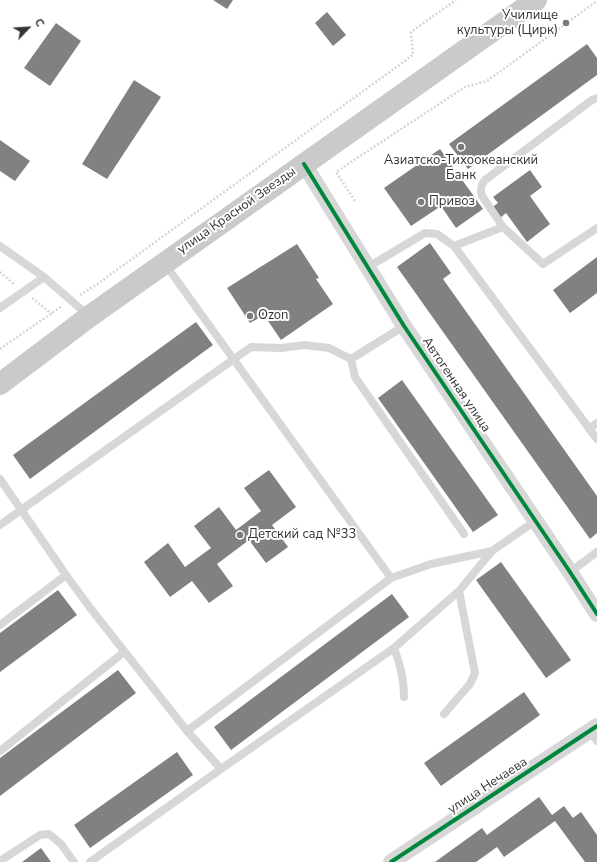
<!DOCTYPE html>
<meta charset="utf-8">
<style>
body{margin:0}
#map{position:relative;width:597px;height:862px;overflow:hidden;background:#fff;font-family:"Nunito Sans",sans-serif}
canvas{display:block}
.north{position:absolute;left:8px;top:8px;width:40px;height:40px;-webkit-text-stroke:3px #fff;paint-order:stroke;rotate:65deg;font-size:11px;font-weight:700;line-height:16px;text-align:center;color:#333}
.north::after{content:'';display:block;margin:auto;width:14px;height:18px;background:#333;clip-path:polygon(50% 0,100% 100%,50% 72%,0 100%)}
</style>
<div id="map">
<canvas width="597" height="862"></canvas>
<div class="north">С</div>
</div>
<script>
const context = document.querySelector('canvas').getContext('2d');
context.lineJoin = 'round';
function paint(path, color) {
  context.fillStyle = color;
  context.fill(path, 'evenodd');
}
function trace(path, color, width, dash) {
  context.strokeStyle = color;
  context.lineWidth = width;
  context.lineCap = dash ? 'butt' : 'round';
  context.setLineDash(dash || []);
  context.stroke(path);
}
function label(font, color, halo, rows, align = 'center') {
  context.font = font + ' "Nunito Sans",sans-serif';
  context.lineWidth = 4;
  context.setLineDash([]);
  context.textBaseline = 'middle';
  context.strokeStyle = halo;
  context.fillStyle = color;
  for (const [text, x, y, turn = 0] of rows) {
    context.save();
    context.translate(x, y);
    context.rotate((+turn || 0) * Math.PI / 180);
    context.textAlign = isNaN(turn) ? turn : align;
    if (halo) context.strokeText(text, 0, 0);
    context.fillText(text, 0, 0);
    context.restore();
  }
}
paint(new Path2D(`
 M 213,0 L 233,0 L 227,9 Z
 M 327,12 L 346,35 L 333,46 L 315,23 Z
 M 56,23 L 81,41 L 50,86 L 24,68 Z
 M 587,44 L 597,58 L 597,75 L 468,169 L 449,144 Z
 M 134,80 L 161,97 L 107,179 L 82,164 Z
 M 0,140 L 30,161 L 15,181 L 0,171 Z
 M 440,149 L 483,209 L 456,228 L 441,206 L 411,226 L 384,188 Z
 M 530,170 L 542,187 L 530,196 L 550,224 L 527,242 L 506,213 L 499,219 L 491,208 L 498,203 L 493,197 Z
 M 430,243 L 451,273 L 443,279 L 597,496 L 597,533 L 590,539 L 397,267 Z
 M 297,244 L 319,278 L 316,279 L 333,304 L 281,340 L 264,315 L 250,323 L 227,288 Z
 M 597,257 L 597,293 L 570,313 L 553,290 Z
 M 196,322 L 213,345 L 30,479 L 13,455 Z
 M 402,380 L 498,515 L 473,532 L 378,398 Z
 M 269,470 L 296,507 L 272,525 L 288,547 L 266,563 L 249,540 L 217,564 L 233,586 L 209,603 L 192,581 L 170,597 L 144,562 L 168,543 L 185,567 L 211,548 L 194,526 L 219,507 L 236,530 L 261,511 L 244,488 Z
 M 501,562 L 571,660 L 546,678 L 476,580 Z
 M 58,590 L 77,615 L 0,672 L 0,633 Z
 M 392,594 L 409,617 L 231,750 L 214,727 Z
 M 118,670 L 136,693 L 0,796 L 0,758 Z
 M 524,692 L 540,715 L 441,786 L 424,763 Z
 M 177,752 L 193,775 L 90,848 L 74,825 Z
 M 539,797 L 552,815 L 564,806 L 573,818 L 581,812 L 597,835 L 597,862 L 585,862 L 555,821 L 504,857 L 497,847 L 476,862 L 435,862 L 482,828 L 487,835 Z
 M 41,848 L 51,862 L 22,862 Z`), '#818181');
trace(new Path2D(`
 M 355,201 L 336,172 L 465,87 L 487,81 L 597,1
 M 0,272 L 15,285
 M 80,295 L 96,285 L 413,55 L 411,32 L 456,0
 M 32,298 L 52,314
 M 0,349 L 62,306`), '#d6d6d6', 2.5, [2, 2]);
trace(new Path2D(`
 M 597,98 L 592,100 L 485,180 C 481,185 480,189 482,196 L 503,227 L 543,264 L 597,228
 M 0,246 L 44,277 L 89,316
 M 454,246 L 503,227
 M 165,264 L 391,578
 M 368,267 L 425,233 L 437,234 L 454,246 L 597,439
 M 0,308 L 44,277
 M 351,359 L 355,377 L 464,534
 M 589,429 L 597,423
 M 0,479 L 66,575 L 91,609 L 187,731 L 221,769 L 90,862
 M 0,525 L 251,347 L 281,348 L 305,345 L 329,348 L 351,359 L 404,326
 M 570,572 L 597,552
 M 0,625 L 66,575
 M 394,648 C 400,665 404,678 404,697
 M 444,714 L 470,684 L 475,673 L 459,591
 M 187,731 L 391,578 L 431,564 L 492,551 L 535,521
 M 590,731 L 597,741
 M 0,751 L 124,652
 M 221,769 L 394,648 L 459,591 L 492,551
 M 0,861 L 40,835 L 49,834 L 61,844 L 74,862`), '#d7d7d7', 8);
trace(new Path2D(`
 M 304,164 L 404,326 L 570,572 L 597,614
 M 391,862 L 597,726`), '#d7d7d7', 16);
trace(new Path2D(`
 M 0,384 L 90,316 L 536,0`), '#cacaca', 22);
trace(new Path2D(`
 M 304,164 L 404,326 L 570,572 L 597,614
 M 391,862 L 597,726`), '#00873e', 4);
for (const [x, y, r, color] of [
 [566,23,4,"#7a7a7a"],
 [461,147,4,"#7a7a7a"],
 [421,202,4,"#7a7a7a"],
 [250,316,4,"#7a7a7a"],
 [240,535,4,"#7a7a7a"]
]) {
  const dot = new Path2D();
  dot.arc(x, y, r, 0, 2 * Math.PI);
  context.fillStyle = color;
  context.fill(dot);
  trace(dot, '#fff', 1.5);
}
label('13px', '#333', '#fff', [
 ["Училище",558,16,"right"],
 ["культуры (Цирк)",558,31,"right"],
 ["Азиатско-Тихоокеанский",461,161,"center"],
 ["Банк",461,176,"center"],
 ["Привоз",429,202],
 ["Ozon",258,316],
 ["Детский сад №33",248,535]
], 'left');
label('13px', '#333', '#fff', [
 ["улица Красной Звезды",237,211,-35],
 ["Автогенная улица",456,385,56],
 ["улица Нечаева",488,786,-33]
]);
</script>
